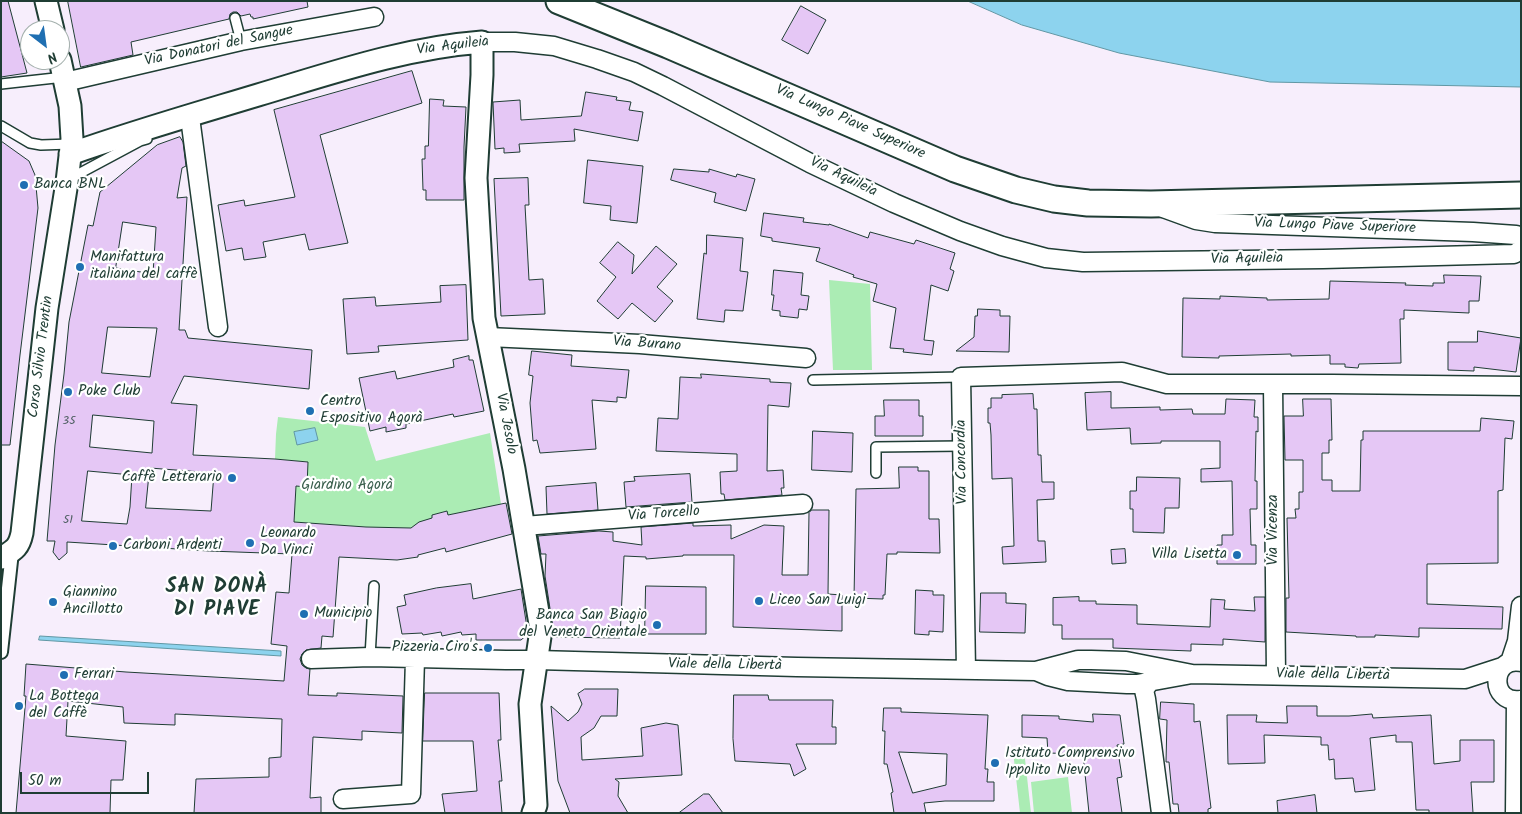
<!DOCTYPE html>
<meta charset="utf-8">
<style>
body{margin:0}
#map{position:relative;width:1522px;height:814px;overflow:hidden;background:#f7eefc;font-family:Kalam,sans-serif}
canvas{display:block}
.frame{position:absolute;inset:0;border:2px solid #1f3d34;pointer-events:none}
.north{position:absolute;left:20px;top:20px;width:50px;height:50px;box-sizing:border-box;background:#fff;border:1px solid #a5b1ae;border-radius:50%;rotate:150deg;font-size:14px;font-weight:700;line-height:20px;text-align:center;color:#1f3d34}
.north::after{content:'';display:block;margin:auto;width:18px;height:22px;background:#1f6fb2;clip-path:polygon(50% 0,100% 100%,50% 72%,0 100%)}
.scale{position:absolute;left:20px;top:772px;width:129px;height:22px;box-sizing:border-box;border:2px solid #1f3d34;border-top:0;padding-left:6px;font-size:15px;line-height:18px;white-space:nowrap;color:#1f3d34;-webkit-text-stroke:4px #fff;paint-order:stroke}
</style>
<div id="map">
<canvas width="1522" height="814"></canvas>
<div class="frame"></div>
<div class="north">N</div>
<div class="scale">50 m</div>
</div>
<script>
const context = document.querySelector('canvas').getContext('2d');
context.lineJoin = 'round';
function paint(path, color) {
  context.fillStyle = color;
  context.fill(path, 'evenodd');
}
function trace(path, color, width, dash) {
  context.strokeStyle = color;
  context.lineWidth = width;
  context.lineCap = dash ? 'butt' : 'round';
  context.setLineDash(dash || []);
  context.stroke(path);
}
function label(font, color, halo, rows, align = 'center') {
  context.font = font + ' Kalam,sans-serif';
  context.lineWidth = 4.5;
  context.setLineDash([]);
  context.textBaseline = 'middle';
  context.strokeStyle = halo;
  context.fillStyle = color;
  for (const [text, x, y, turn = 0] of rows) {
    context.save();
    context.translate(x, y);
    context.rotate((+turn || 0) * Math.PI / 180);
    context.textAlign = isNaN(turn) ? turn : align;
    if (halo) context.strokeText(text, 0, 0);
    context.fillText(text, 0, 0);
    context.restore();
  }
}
paint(new Path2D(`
 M 829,280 L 870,284 L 872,370 L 833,370 Z
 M 278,417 L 365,427 L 376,461 L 490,433 L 501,504 L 448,515 L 447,511 L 432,515 L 432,518 L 401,535 L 366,527 L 294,522 L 296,486 L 307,487 L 308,462 L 275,459 L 276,434 Z
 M 1024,750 L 1031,813 L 1020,813 L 1013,751 Z
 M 1068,777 L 1072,813 L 1034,813 L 1031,782 Z`), '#abecb4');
const water = new Path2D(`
 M 968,1 L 1521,1 L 1521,87 L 1270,82 L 1119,53 L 1022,25 Z
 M 315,428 L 318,440 L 297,445 L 294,432 Z
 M 40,636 L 281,651 L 281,656 L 39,640 Z`);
paint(water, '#8dd3ee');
trace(water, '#6197a4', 1);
const building = new Path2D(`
 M 1,1 L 8,1 L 27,73 L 1,77 Z
 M 68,1 L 307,1 L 308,7 L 253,19 L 253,17 L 251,17 L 250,14 L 241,16 L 237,12 L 233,12 L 230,14 L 229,19 L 131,42 L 133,55 L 81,67 Z
 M 801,6 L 826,20 L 808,54 L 782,40 Z
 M 412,71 L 422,103 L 320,135 L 348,243 L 309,250 L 305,234 L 263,242 L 266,257 L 244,260 L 242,248 L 226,251 L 218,205 L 244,200 L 245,206 L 295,197 L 274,110 Z
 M 586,92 L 617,97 L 616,100 L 631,102 L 629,110 L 643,112 L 638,141 L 574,129 L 575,141 L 519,144 L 520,152 L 504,153 L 504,148 L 495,149 L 493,102 L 520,100 L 521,120 L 581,116 Z
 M 430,99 L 444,100 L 443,106 L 466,107 L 464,147 L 464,200 L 426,200 L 426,190 L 423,190 L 422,159 L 425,159 L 425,146 L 428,146 Z
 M 180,137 L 183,142 L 186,166 L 182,168 L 177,198 L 187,197 L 179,330 L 185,330 L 188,338 L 312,350 L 309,389 L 184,376 L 171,403 L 197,405 L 193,455 L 275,459 L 308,462 L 307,487 L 296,486 L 294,522 L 366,527 L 411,528 L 419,522 L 432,518 L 432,515 L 447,511 L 448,515 L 506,503 L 512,534 L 446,552 L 445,548 L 418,555 L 418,557 L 397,560 L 339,557 L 333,637 L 322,636 L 321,648 L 306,650 L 302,654 L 300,659 L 302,665 L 306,668 L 310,669 L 308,695 L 337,696 L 337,693 L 403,696 L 402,733 L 362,731 L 362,740 L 313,737 L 310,798 L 321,797 L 321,813 L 194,813 L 196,779 L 269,777 L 269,758 L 281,757 L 282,719 L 175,714 L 175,725 L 124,723 L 123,707 L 68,701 L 66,736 L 126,741 L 123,780 L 111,780 L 110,813 L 16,813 L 26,696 L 24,696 L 26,664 L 126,672 L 284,681 L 287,646 L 271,644 L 276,592 L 289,593 L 292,554 L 209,551 L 67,542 L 67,553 L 59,560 L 53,552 L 55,541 L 47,541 L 55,445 L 64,374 L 69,322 L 88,225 L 93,226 L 100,192 L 157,145 ZM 123,222 L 156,227 L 153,274 L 116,268 ZM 108,327 L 157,328 L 150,377 L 102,373 ZM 93,415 L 154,421 L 152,453 L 90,447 ZM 150,468 L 214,473 L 211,511 L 146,508 ZM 88,471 L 132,475 L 130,507 L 127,524 L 82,521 Z
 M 1,141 L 29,161 L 35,175 L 38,208 L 20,355 L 10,445 L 1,445 Z
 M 588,160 L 643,166 L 637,223 L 610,220 L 611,206 L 584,203 Z
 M 674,169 L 709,172 L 709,169 L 736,177 L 737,174 L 755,179 L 746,211 L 714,202 L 716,193 L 671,180 Z
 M 528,178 L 529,205 L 525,205 L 529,280 L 543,279 L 545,314 L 501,316 L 494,179 Z
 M 764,213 L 804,218 L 803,222 L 829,225 L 829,224 L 868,238 L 870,232 L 914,244 L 916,240 L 955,253 L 950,269 L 954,271 L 948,291 L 931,285 L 924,340 L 934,341 L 932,355 L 903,352 L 904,349 L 890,348 L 896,308 L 873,301 L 877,284 L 853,277 L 854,275 L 816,261 L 820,248 L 772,241 L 772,238 L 761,236 Z
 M 707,235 L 743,238 L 740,271 L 748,272 L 743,311 L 725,310 L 724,322 L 697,319 L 704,253 L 706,254 Z
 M 618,242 L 634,255 L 632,274 L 656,246 L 677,264 L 657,287 L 673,301 L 655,322 L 632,303 L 618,319 L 597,301 L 616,277 L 600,263 Z
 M 774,270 L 803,273 L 801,295 L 809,296 L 807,310 L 799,309 L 798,318 L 780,316 L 780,311 L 772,310 L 774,295 L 772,295 Z
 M 1444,275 L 1481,276 L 1479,301 L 1469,301 L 1469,313 L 1404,310 L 1404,319 L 1400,319 L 1401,363 L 1359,364 L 1358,368 L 1345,367 L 1345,364 L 1330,364 L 1330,355 L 1291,356 L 1291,354 L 1219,356 L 1219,358 L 1182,357 L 1183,298 L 1220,299 L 1220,296 L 1267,298 L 1267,300 L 1329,299 L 1330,281 L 1406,283 L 1405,285 L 1433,286 L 1433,283 L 1444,283 Z
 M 466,285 L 468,340 L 378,346 L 379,352 L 347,354 L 343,299 L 375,297 L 376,306 L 441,302 L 440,286 Z
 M 978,309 L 1000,310 L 1000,316 L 1010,316 L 1009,352 L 956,351 L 974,337 L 975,316 L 977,316 Z
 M 1478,331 L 1521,338 L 1516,372 L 1474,367 L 1474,371 L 1448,370 L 1448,342 L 1477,342 Z
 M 532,351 L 572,355 L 571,366 L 629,370 L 626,398 L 617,397 L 617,402 L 592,400 L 596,449 L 540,453 L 537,440 L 533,441 L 530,403 L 533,376 L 529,375 Z
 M 469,356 L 469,360 L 473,360 L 484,411 L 454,417 L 453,414 L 406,424 L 406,428 L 386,432 L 386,427 L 370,431 L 359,378 L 395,371 L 397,379 L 454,367 L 453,360 Z
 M 701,374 L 770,379 L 770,382 L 791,383 L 789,407 L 768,405 L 767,471 L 783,470 L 784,488 L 781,488 L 782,495 L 725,500 L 724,494 L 721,494 L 720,472 L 737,471 L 737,454 L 656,451 L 658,418 L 678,419 L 680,377 L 701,378 Z
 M 1111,392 L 1111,408 L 1160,407 L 1160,410 L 1192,409 L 1193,414 L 1225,414 L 1226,399 L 1255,400 L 1254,417 L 1258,417 L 1258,432 L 1256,431 L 1255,481 L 1257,481 L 1257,509 L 1250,509 L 1251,545 L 1256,545 L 1256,564 L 1217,564 L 1217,545 L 1222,545 L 1222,535 L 1233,535 L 1232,481 L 1201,482 L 1201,469 L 1220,468 L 1220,441 L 1161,441 L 1161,443 L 1131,444 L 1130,428 L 1087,430 L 1085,393 Z
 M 1033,394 L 1034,409 L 1037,409 L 1038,455 L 1041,455 L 1042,482 L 1054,482 L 1054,499 L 1037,500 L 1038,541 L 1045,541 L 1046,562 L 1003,564 L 1002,547 L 1014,546 L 1012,478 L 992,479 L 991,435 L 990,423 L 988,423 L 988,408 L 991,408 L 991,398 L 1002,398 L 1002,395 Z
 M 1303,399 L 1331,399 L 1332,440 L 1329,440 L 1329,453 L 1322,453 L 1322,480 L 1332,480 L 1332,491 L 1360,491 L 1361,440 L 1363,440 L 1363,431 L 1480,431 L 1481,418 L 1514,421 L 1512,439 L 1505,438 L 1503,490 L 1498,491 L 1498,563 L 1427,564 L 1427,604 L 1503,607 L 1502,629 L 1419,628 L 1419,637 L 1375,635 L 1375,637 L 1356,637 L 1356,636 L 1286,632 L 1286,598 L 1289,598 L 1287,518 L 1296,518 L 1295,509 L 1299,509 L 1299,492 L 1303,492 L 1303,460 L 1285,460 L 1284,416 L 1303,416 Z
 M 884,400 L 919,400 L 919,416 L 923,416 L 923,436 L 875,436 L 875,416 L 884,416 Z
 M 813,431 L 853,433 L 852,472 L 812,470 Z
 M 899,467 L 918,467 L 918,471 L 929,471 L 929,519 L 939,519 L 940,553 L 897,552 L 897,554 L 887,554 L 885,595 L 883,595 L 883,599 L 854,598 L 856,489 L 899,488 Z
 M 690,474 L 692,502 L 626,507 L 624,482 L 635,481 L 634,477 Z
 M 1137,477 L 1180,478 L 1179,508 L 1165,508 L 1164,533 L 1133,532 L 1133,509 L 1130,509 L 1130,491 L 1136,491 Z
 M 596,483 L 598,510 L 547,514 L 546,487 Z
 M 812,510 L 829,510 L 828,594 L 842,595 L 842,631 L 733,627 L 734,555 L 683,555 L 683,556 L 646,559 L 646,557 L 624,556 L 620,638 L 553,637 L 553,628 L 545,576 L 546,554 L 541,554 L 538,536 L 599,531 L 613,532 L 613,541 L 642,545 L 641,527 L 693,523 L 693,526 L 731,525 L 731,539 L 764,525 L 784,526 L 782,575 L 808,575 L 809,513 Z
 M 1125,549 L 1126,563 L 1112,564 L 1111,550 Z
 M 471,584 L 473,599 L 521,589 L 528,634 L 521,640 L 476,640 L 476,634 L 462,635 L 461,632 L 442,636 L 441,632 L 423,635 L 422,633 L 402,634 L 397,607 L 406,605 L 404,595 L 436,588 Z
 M 646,586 L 706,587 L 706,634 L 645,634 Z
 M 916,590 L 933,591 L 933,595 L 944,595 L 943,632 L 929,631 L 929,635 L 915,634 Z
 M 981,593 L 1006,593 L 1006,603 L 1026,604 L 1025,633 L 980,632 Z
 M 1079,597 L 1079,601 L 1096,601 L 1096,604 L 1137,605 L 1137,624 L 1210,627 L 1211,599 L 1225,600 L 1224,609 L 1255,611 L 1254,597 L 1265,597 L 1265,642 L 1223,639 L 1223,645 L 1191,644 L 1191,651 L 1113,648 L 1113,639 L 1062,639 L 1062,625 L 1053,625 L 1053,598 Z
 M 585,689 L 618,689 L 617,716 L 601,716 L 594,728 L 581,737 L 582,760 L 643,756 L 641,728 L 666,723 L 678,725 L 682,775 L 615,779 L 619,782 L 618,796 L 628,813 L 570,813 L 558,781 L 551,706 L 568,721 L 578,712 L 582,704 L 578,694 Z
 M 425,693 L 499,693 L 501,740 L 498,740 L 502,781 L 499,781 L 502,813 L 445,813 L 442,794 L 477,791 L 473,741 L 423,741 Z
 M 734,695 L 768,695 L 769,700 L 833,700 L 832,727 L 836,727 L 836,744 L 796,744 L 806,769 L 794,776 L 790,764 L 735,761 L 733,739 Z
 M 1161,702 L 1194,704 L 1194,722 L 1200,721 L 1211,808 L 1208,809 L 1208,813 L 1179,813 L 1178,804 L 1173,804 L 1169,762 L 1166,762 L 1167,720 L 1160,719 Z
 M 1287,706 L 1317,706 L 1317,716 L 1349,716 L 1372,714 L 1373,718 L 1431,715 L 1434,764 L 1460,761 L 1460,740 L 1494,740 L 1494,782 L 1471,782 L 1473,813 L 1429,813 L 1429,810 L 1416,810 L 1412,742 L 1396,742 L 1396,735 L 1370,738 L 1375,790 L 1355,792 L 1353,778 L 1335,779 L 1334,759 L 1329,760 L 1328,745 L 1321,745 L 1321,737 L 1264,735 L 1265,763 L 1228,764 L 1227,715 L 1257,715 L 1256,722 L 1287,723 Z
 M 884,708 L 901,708 L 901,712 L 988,715 L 985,769 L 988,769 L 987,782 L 994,782 L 994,801 L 945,801 L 924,803 L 926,813 L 894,813 L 891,793 L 893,792 L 887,764 L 884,764 L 885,731 L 883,731 ZM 899,752 L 947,754 L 946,785 L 913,793 Z
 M 1093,714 L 1120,715 L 1124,744 L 1117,745 L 1122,777 L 1117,778 L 1122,813 L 1089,813 L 1083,754 L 1048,753 L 1047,738 L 1022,737 L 1022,715 L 1059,716 L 1059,719 L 1093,722 Z
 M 704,794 L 709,794 L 723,813 L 679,813 Z
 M 1315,795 L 1317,813 L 1278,813 L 1277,801 Z`);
paint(building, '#e5c7f5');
trace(building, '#1f3d34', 1);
const service = new Path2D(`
 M 235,18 L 241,41
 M 1,84 L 64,77
 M 1,126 L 30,143 L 41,145 L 71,144
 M 69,179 L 140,141 L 147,139
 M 813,380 L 961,377
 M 876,473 L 876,447 L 962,446
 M 370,657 L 374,586`);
const pedestrian = new Path2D(`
 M 1,652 L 12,552`);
const minor = new Path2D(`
 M 482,42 L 515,42 L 554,46 L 597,59 L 634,72 L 663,86 L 810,163 L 894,203 L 960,231 L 1002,246 L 1046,258 L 1083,262 L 1323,259 L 1514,254 L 1521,250
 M 65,82 L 241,41 L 374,17
 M 188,116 L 191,125 L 218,327
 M 1163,208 L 1196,220 L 1215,223 L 1473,232 L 1516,235 L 1521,239
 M 488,337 L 640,344 L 806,358
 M 1273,384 L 1276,675
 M 524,526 L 803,504
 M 311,659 L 370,657 L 506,660 L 537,660 L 797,667 L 1036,671 L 1078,660 L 1091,660 L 1126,661 L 1192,674
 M 1510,662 L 1517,641 L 1521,606
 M 1521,662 C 1490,656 1489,705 1521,700
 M 966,670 L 961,377 L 1122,372 L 1167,384 L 1332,384 L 1521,386
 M 1036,671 L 1048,676 L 1068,681 L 1127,684 L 1137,684 L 1192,674 L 1465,679 L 1502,667
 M 1154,676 L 1144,690 L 1146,699 L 1161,813
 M 343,799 L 411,794 L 415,659
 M 1515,813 L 1516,701`);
const tertiary = new Path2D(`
 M 46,1 L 53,30
 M 70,154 C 132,132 195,114 258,95 C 332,73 404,48 482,42 L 482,75 L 476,178 L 484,318 L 514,469 L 541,630 L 530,704 L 536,805 L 533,813
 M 1,558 C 14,550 19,548 22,533 L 47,308 L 67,182 L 72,139 L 70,106 L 60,60`);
const secondary = new Path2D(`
 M 559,1 L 668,45 L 955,169 L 1016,190 L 1054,199 L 1088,203 L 1151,204 L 1521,195`);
trace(service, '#1f3d34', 12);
trace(pedestrian, '#1f3d34', 16);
trace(minor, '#1f3d34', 21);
trace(tertiary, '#1f3d34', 25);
trace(secondary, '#1f3d34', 29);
trace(service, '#fff', 9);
trace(pedestrian, '#fff', 12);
trace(minor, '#fff', 18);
trace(tertiary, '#fff', 21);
trace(secondary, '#fff', 25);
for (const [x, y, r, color] of [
 [24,185,5,"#1f6fb2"],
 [80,267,5,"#1f6fb2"],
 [68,392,5,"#1f6fb2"],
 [310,411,5,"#1f6fb2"],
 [232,478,5,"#1f6fb2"],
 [250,543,5,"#1f6fb2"],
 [113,546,5,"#1f6fb2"],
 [1237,555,5,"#1f6fb2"],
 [759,601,5,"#1f6fb2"],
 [53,602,5,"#1f6fb2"],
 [304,614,5,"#1f6fb2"],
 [657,625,5,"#1f6fb2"],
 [488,648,5,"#1f6fb2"],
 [64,675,5,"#1f6fb2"],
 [19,706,5,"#1f6fb2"],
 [995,763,5,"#1f6fb2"]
]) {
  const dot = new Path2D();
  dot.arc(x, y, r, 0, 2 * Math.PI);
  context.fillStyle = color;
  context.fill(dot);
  trace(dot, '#fff', 2);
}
label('12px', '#506064', null, [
 ["35",69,422],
 ["51",68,521]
]);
label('15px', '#1f3d34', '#fff', [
 ["Via Donatori del Sangue",219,47,-12],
 ["Via Aquileia",453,47,-7],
 ["Via Lungo Piave Superiore",850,123,24],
 ["Via Aquileia",843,178,26],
 ["Via Lungo Piave Superiore",1335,227,2],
 ["Via Aquileia",1247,260,-1],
 ["Via Burano",647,345,4],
 ["Corso Silvio Trentin",42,357,-83],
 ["Via Jesolo",505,424,79],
 ["Via Concordia",963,462,-91],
 ["Via Torcello",664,515,-4],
 ["Via Vicenza",1274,530,-90],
 ["Viale della Libertà",725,666,1],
 ["Viale della Libertà",1333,676,1]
]);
label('15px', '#1f3d34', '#fff', [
 ["Banca BNL",34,185],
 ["Manifattura",90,258],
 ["italiana del caffè",90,275],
 ["Poke Club",78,392],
 ["Centro",320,402],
 ["Espositivo Agorà",320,419],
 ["Caffè Letterario",222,478,"right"],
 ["Leonardo",260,534],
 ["Da Vinci",260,551],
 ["Carboni Ardenti",123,546],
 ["Villa Lisetta",1227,555,"right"],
 ["Giannino",63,593],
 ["Ancillotto",63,610],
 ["Liceo San Luigi",769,601],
 ["Municipio",314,614],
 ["Banca San Biagio",647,616,"right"],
 ["del Veneto Orientale",647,633,"right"],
 ["Pizzeria Ciro's",478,648,"right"],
 ["Ferrari",74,675],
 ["La Bottega",29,697],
 ["del Caffè",29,714],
 ["Istituto Comprensivo",1005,754],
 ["Ippolito Nievo",1005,771]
], 'left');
label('15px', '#3b604e', '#fff', [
 ["Giardino Agorà",347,486]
]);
context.letterSpacing = '1px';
label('bold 20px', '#1f3d34', '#fff', [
 ["SAN DONÀ",217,589],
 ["DI PIAVE",217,612]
]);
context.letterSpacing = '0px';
</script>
